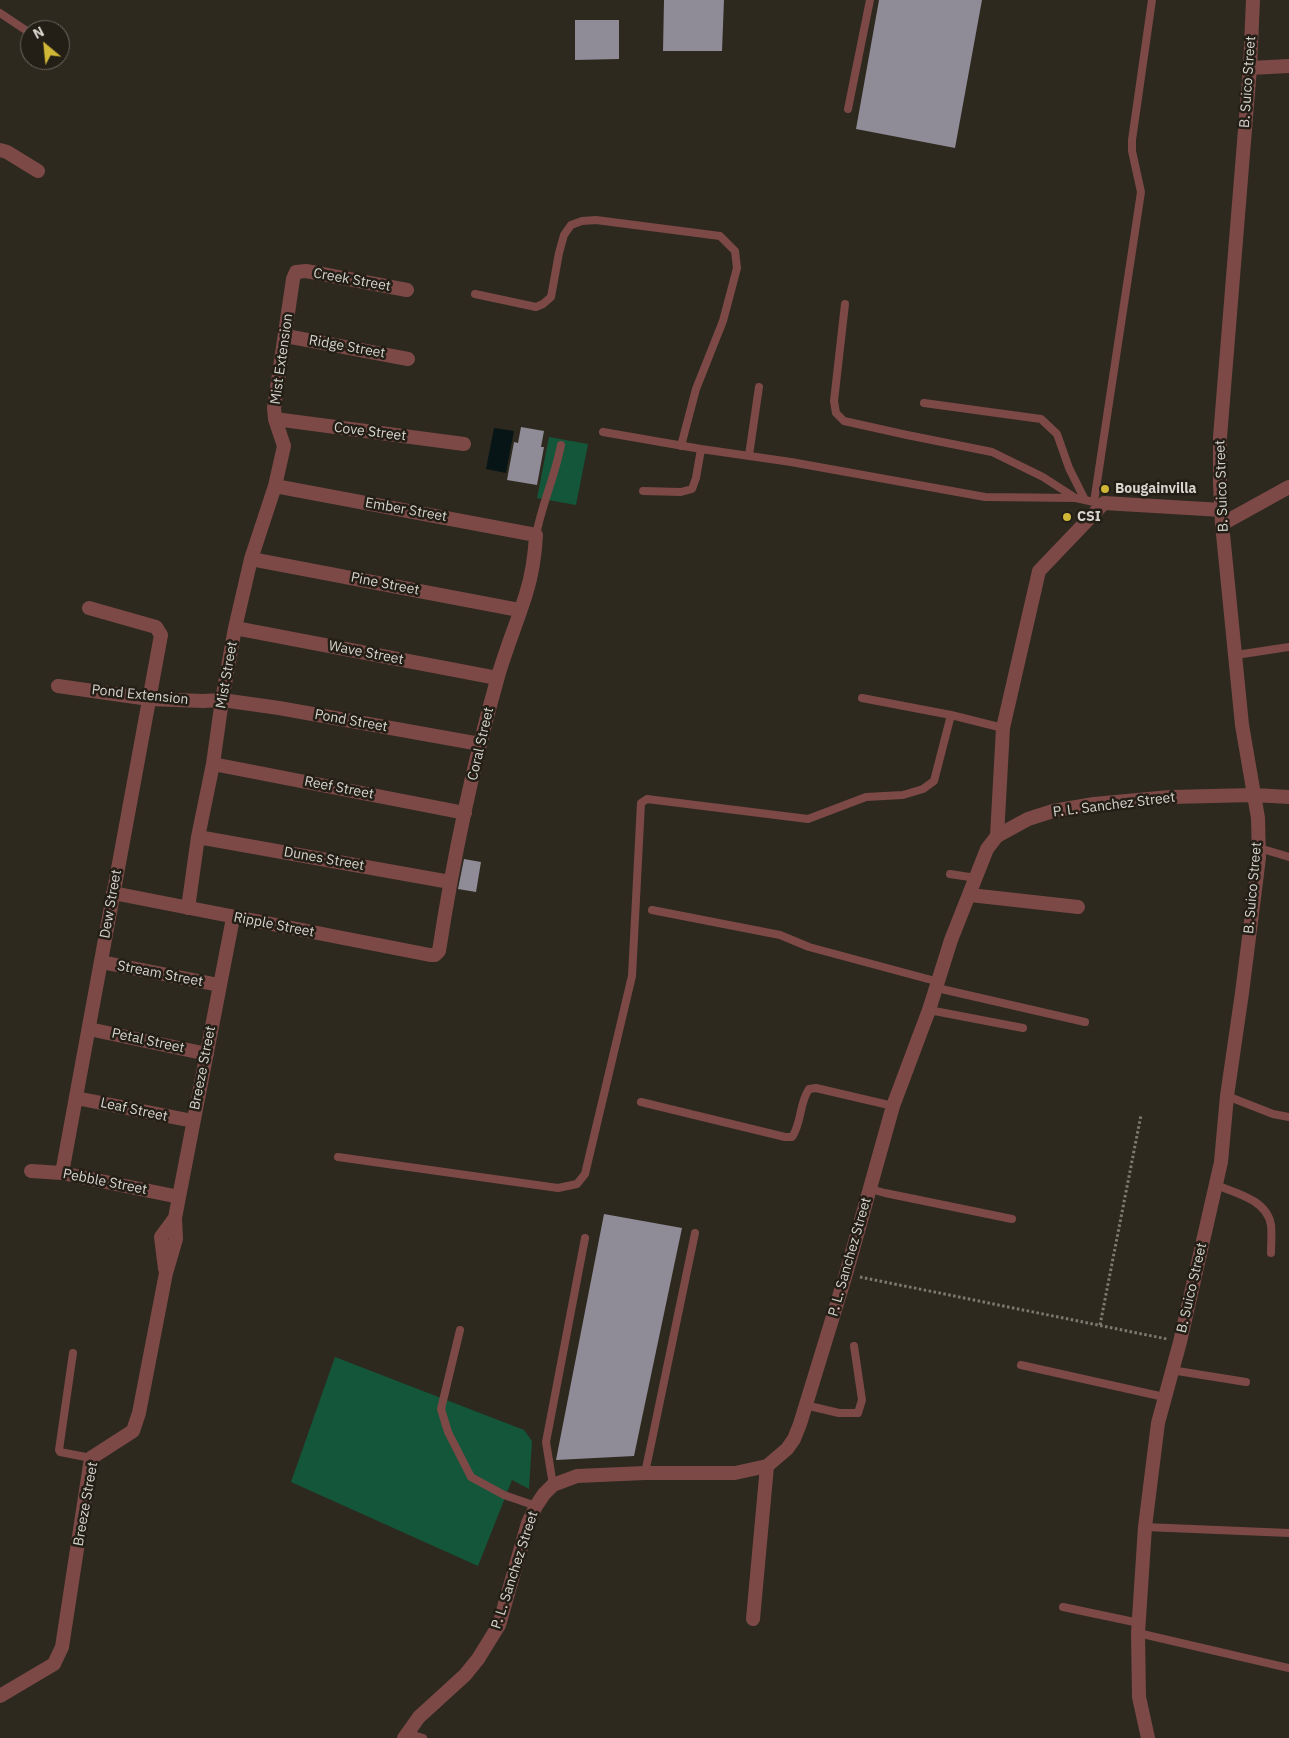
<!DOCTYPE html>
<style>
body{margin:0}
#map{position:relative;width:1289px;height:1738px;overflow:hidden;background:#2d291f;font-family:"IBM Plex Sans",sans-serif}
canvas{display:block}
.north{position:absolute;left:20px;top:20px;width:50px;height:50px;box-sizing:border-box;background:#231f16;border:1px solid #6b675f;border-radius:50%;rotate:332deg;font-size:14px;font-weight:700;line-height:20px;text-align:center;color:#d6d4cd}
.north::after{content:'';display:block;margin:auto;width:18px;height:22px;background:#d1b736;clip-path:polygon(50% 0,100% 100%,50% 72%,0 100%)}
</style>
<div id="map">
<canvas width="1289" height="1738"></canvas>
<div class="north">N</div>
</div>
<script>
const context = document.querySelector('canvas').getContext('2d');
context.lineJoin = 'round';
function paint(path, color) {
  context.fillStyle = color;
  context.fill(path, 'evenodd');
}
function trace(path, color, width, dash) {
  context.strokeStyle = color;
  context.lineWidth = width;
  context.lineCap = dash ? 'butt' : 'round';
  context.setLineDash(dash || []);
  context.stroke(path);
}
function label(font, color, halo, rows, align = 'center') {
  context.font = font + ' "IBM Plex Sans",sans-serif';
  context.lineWidth = 5;
  context.setLineDash([]);
  context.textBaseline = 'middle';
  context.strokeStyle = halo;
  context.fillStyle = color;
  for (const [text, x, y, turn = 0] of rows) {
    context.save();
    context.translate(x, y);
    context.rotate((+turn || 0) * Math.PI / 180);
    context.textAlign = isNaN(turn) ? turn : align;
    if (halo) context.strokeText(text, 0, 0);
    context.fillText(text, 0, 0);
    context.restore();
  }
}
paint(new Path2D(`
 M 549,437 L 588,444 L 576,505 L 537,498 Z
 M 335,1357 L 524,1430 L 532,1441 L 529,1489 L 512,1480 L 478,1566 L 291,1482 Z`), '#14563a');
paint(new Path2D(`
 M 494,428 L 514,431 L 506,473 L 486,469 Z`), '#081516');
paint(new Path2D(`
 M 664,0 L 724,0 L 722,51 L 663,51 Z
 M 879,0 L 982,0 L 955,148 L 856,129 Z
 M 575,20 L 619,20 L 619,59 L 575,60 Z
 M 521,427 L 544,431 L 541,447 L 544,447 L 537,485 L 507,480 L 514,442 L 518,443 Z
 M 464,859 L 481,862 L 476,892 L 458,889 Z
 M 604,1214 L 682,1228 L 634,1456 L 556,1460 Z`), '#8f8b97');
trace(new Path2D(`
 M 860,1277 L 1167,1339
 M 1100,1325 L 1141,1115`), '#7d7a71', 3, [2.5, 2.5]);
trace(new Path2D(`
 M 0,13 L 30,33
 M 848,109 L 870,0
 M 475,294 L 536,307 L 543,304 L 551,297 L 559,253 L 564,235 L 571,225 L 582,221 L 596,220 L 720,236 L 735,251 L 737,268 L 723,321 L 696,389 L 681,446
 M 845,304 L 834,401 L 836,413 L 844,421 L 907,435 L 992,452 L 1043,477 L 1074,497
 M 924,403 L 1041,419 L 1057,434 L 1069,468 L 1085,500
 M 603,432 L 701,449 L 791,462 L 985,497 L 1076,498 L 1098,503
 M 749,455 L 759,387
 M 643,491 L 681,492 L 692,489 L 696,478 L 701,449
 M 1094,502 L 1141,192 L 1132,151 L 1132,140 L 1152,0
 M 536,535 C 542,504 555,476 561,445
 M 1236,655 L 1289,647
 M 862,698 L 951,715 L 1003,728
 M 1259,848 L 1289,857
 M 950,874 L 976,878
 M 652,910 L 780,935 L 809,947 L 939,982
 M 937,988 L 1085,1022
 M 929,1010 L 1023,1028
 M 1227,1096 L 1273,1114 L 1289,1117
 M 641,1102 L 785,1137 L 792,1137 C 802,1123 799,1103 809,1089 L 816,1088 L 893,1106
 M 338,1157 L 558,1188 L 577,1184 L 585,1174 L 632,976 L 641,803 L 647,799 L 808,819 L 866,797 L 903,795 L 923,789 L 934,781 L 951,715
 M 1216,1185 C 1236,1193 1267,1200 1271,1225 C 1272,1234 1271,1244 1271,1253
 M 870,1189 L 885,1193 L 1012,1219
 M 460,1330 L 441,1409 L 448,1432 L 471,1477 L 504,1495 L 536,1506
 M 73,1353 L 59,1450 L 60,1452 L 91,1458
 M 1021,1365 L 1164,1397
 M 1171,1370 L 1246,1382
 M 805,1405 L 839,1413 L 858,1413 L 862,1400 L 854,1346
 M 645,1473 L 695,1233
 M 553,1485 L 546,1442 L 585,1238
 M 1145,1527 L 1289,1533
 M 1063,1607 L 1139,1623
 M 1138,1633 L 1289,1668
 M 407,1733 L 423,1738`), '#7c4947', 8);
trace(new Path2D(`
 M 1250,68 L 1289,66
 M 0,150 L 7,152 L 38,171
 M 286,336 L 408,359
 M 275,419 L 464,444
 M 1222,524 L 1289,487
 M 251,559 L 519,610
 M 235,628 L 497,678
 M 58,686 L 149,699 L 203,701 L 222,700 L 279,708 L 480,744
 M 213,764 L 465,813
 M 997,836 L 1003,728 L 1039,571 L 1104,503 L 1222,510
 M 198,837 L 450,882
 M 113,893 L 430,955 L 435,955 L 439,951 C 453,860 472,769 497,680 C 505,651 517,623 526,594 C 532,575 535,554 536,535 L 275,486
 M 970,895 L 1078,907
 M 188,908 L 198,837 L 213,764 L 222,700 L 235,628 L 251,559 L 275,486 L 284,446 L 275,419 L 274,408 L 293,279 L 296,272 L 306,271 L 407,290
 M 101,962 L 219,985
 M 89,1029 L 207,1054
 M 76,1098 L 193,1121
 M 31,1171 L 62,1173 L 179,1197
 M 62,1173 L 161,635 L 156,627 L 89,608
 M 165,1269 L 161,1237 L 175,1218
 M 753,1619 L 767,1466
 M 0,1696 L 54,1664 L 62,1647 L 91,1458 L 133,1431 L 139,1413 L 166,1273 L 176,1239 L 175,1218 L 179,1197 L 233,918`), '#7c4947', 14);
trace(new Path2D(`
 M 404,1738 L 419,1717 L 465,1675 L 478,1659 L 499,1625 L 528,1523 L 536,1506 L 544,1494 L 553,1485 L 577,1476 L 645,1473 L 735,1473 L 767,1466 L 787,1449 L 794,1439 L 800,1424 L 846,1274 L 893,1106 L 929,1010 L 951,940 L 987,849 L 997,836 L 1028,819 L 1053,811 L 1094,804 L 1170,797 L 1254,795 L 1289,797
 M 1148,1738 L 1139,1697 L 1138,1633 L 1145,1527 L 1158,1423 L 1180,1342 L 1221,1162 L 1227,1096 L 1242,993 L 1259,858 L 1258,818 L 1242,725 L 1222,524 L 1220,483 L 1220,437 L 1250,68 L 1253,0`), '#7c4947', 14);
for (const [x, y, r, color] of [
 [1105,489,5,"#d1b736"],
 [1067,517,5,"#d1b736"]
]) {
  const dot = new Path2D();
  dot.arc(x, y, r, 0, 2 * Math.PI);
  context.fillStyle = color;
  context.fill(dot);
  trace(dot, '#231f16', 2);
}
label('14px', '#d6d4cd', '#231f16', [
 ["B. Suico Street",1248,82,-86],
 ["Creek Street",352,280,10],
 ["Ridge Street",347,347,10],
 ["Mist Extension",282,359,-82],
 ["Cove Street",370,432,7],
 ["B. Suico Street",1222,486,-92],
 ["Ember Street",406,510,10],
 ["Pine Street",385,584,11],
 ["Wave Street",366,653,11],
 ["Mist Street",227,675,-80],
 ["Pond Extension",140,695,6],
 ["Pond Street",351,721,10],
 ["Coral Street",481,744,-77],
 ["Reef Street",339,788,11],
 ["P. L. Sanchez Street",1114,805,-7],
 ["Dunes Street",324,859,10],
 ["B. Suico Street",1253,888,-85],
 ["Dew Street",111,904,-80],
 ["Ripple Street",274,925,11],
 ["Stream Street",160,974,11],
 ["Petal Street",148,1041,12],
 ["Breeze Street",203,1068,-79],
 ["Leaf Street",134,1110,12],
 ["Pebble Street",105,1182,11],
 ["P. L. Sanchez Street",850,1257,-74],
 ["B. Suico Street",1192,1288,-77],
 ["Breeze Street",86,1504,-80],
 ["P. L. Sanchez Street",515,1570,-72]
]);
label('bold 14px', '#d6d4cd', '#231f16', [
 ["Bougainvilla",1115,489],
 ["CSI",1077,517]
], 'left');
</script>
